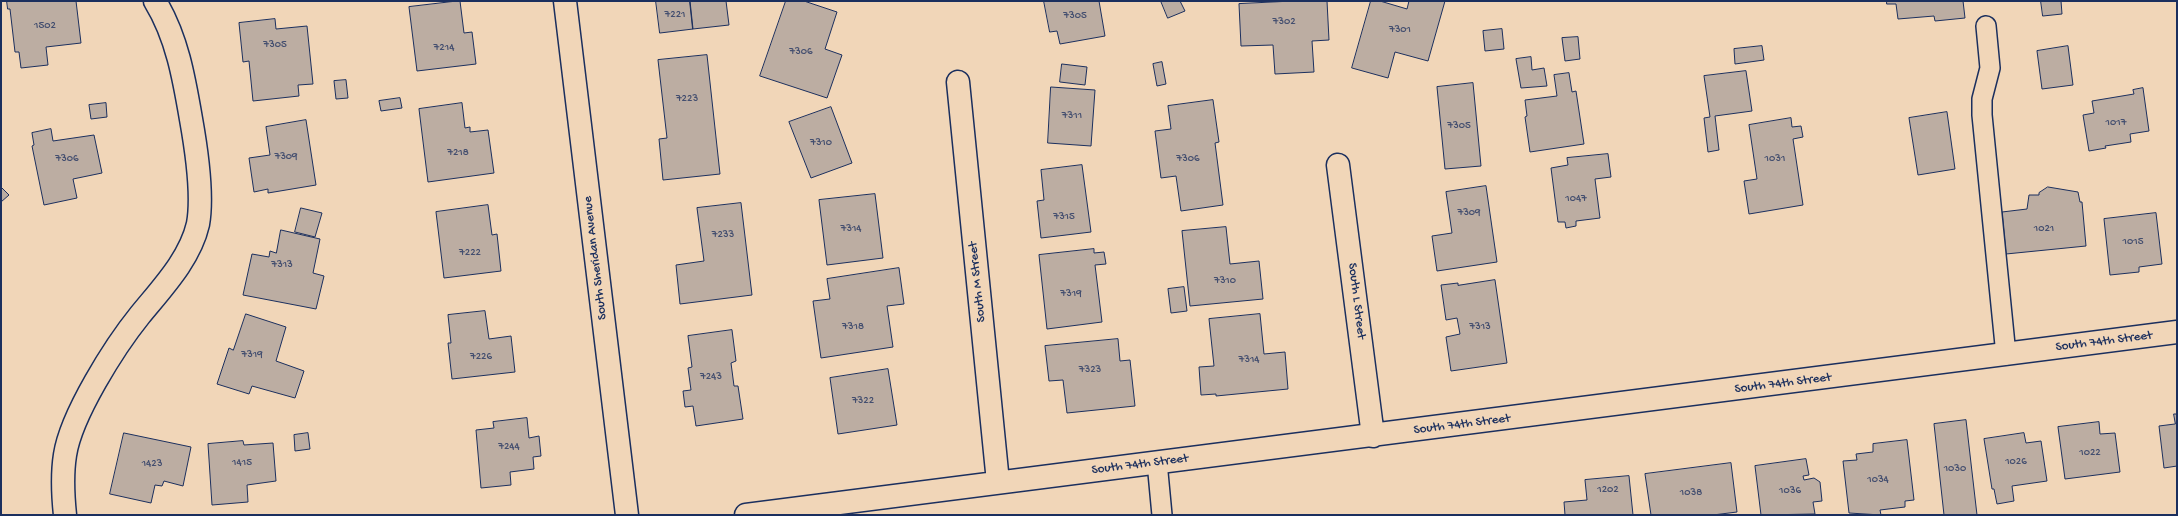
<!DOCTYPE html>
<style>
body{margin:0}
#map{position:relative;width:2178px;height:516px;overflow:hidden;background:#f1d6b8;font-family:"Gochi Hand",sans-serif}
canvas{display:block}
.frame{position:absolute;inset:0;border:2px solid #1b2f5e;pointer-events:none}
</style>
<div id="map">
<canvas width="2178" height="516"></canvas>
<div class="frame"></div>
</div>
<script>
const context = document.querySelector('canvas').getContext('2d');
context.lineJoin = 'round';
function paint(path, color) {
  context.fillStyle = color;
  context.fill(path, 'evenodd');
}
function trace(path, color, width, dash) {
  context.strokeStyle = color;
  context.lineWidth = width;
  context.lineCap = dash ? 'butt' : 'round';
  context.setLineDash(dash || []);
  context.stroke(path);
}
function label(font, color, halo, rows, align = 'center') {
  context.font = font + ' "Gochi Hand",sans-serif';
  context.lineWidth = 3.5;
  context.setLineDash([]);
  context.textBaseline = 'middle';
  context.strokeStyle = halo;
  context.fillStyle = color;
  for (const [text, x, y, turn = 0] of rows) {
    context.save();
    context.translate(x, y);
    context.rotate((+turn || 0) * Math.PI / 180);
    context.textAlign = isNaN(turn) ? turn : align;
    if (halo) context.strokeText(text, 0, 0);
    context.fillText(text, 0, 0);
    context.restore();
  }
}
const building = new Path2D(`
 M 7,1 L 76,1 L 81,43 L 46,47 L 48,65 L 21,68 L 19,52 L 15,52 L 10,9 L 8,9 Z
 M 460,1 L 464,33 L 472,32 L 476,64 L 417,71 L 409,7 Z
 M 656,1 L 690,1 L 693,29 L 660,33 Z
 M 690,1 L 726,1 L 729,25 L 693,29 Z
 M 786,1 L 804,1 L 837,12 L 825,49 L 842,55 L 827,98 L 760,76 Z
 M 1044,1 L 1099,1 L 1105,36 L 1060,44 L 1057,31 L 1050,32 Z
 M 1161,1 L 1180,1 L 1185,11 L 1168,18 Z
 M 1293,1 L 1327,1 L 1329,40 L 1312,41 L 1314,72 L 1275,74 L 1273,45 L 1241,46 L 1239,4 Z
 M 1371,1 L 1380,1 L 1407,9 L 1409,1 L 1445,1 L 1428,61 L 1395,52 L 1388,78 L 1352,68 Z
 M 1887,1 L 1963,1 L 1965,18 L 1935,21 L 1934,16 L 1898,19 L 1896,4 L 1887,4 Z
 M 2041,1 L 2061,1 L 2062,14 L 2043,16 Z
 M 275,19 L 276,29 L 307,26 L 313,84 L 298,85 L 299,96 L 253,101 L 249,61 L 243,62 L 239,23 Z
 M 1502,29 L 1504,49 L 1485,51 L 1483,31 Z
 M 1578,37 L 1580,59 L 1565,61 L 1562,38 Z
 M 1762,46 L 1764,60 L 1735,64 L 1734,49 Z
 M 2068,46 L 2073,85 L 2042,89 L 2037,51 Z
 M 707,55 L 720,174 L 663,180 L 659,139 L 667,138 L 658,60 Z
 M 1531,57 L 1532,70 L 1544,68 L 1547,86 L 1521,88 L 1516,59 Z
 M 1162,62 L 1166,84 L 1157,86 L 1153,64 Z
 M 1062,64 L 1087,67 L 1085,85 L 1060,82 Z
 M 1746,71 L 1752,111 L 1715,116 L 1719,150 L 1708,152 L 1704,118 L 1710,117 L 1704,76 Z
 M 1569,73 L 1572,92 L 1576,91 L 1584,144 L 1530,152 L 1525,117 L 1527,116 L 1525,100 L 1557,96 L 1554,75 Z
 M 346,80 L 348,98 L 336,99 L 334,81 Z
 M 1473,83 L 1481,166 L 1445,169 L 1437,87 Z
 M 1051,87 L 1095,90 L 1091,146 L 1048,143 Z
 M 2143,88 L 2149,131 L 2130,134 L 2131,142 L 2105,146 L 2106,148 L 2089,151 L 2083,115 L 2094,113 L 2092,101 L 2134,94 L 2133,90 Z
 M 400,98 L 402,108 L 381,111 L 379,101 Z
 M 1213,100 L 1219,142 L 1215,143 L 1223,205 L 1181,211 L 1176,176 L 1161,178 L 1155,131 L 1171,129 L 1168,106 Z
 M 106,103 L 107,117 L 91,119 L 89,105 Z
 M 462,103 L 465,128 L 470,127 L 470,132 L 488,130 L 494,173 L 428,182 L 419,109 Z
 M 831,107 L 852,163 L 811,178 L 789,122 Z
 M 1947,112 L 1955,169 L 1918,175 L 1909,118 Z
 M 1791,118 L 1792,127 L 1801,126 L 1803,137 L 1793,139 L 1803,205 L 1749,214 L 1744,181 L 1757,179 L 1749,125 Z
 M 306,120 L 316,185 L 268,193 L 268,189 L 254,192 L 249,158 L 270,155 L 266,127 Z
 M 51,129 L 53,141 L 94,135 L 102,173 L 73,179 L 77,198 L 44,205 L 32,146 L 34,145 L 32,133 Z
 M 1608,154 L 1611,177 L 1595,179 L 1600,218 L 1576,221 L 1576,226 L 1566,228 L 1565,222 L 1558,222 L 1551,168 L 1568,165 L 1567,158 Z
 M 1082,165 L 1091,232 L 1041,238 L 1037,201 L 1044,200 L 1041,170 Z
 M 1486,186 L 1497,262 L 1437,271 L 1432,236 L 1452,233 L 1446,192 Z
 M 1,187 L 9,195 L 1,202 Z
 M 2048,187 L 2078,192 L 2080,202 L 2082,202 L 2086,246 L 2006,254 L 2002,212 L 2027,209 L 2029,195 L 2039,195 L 2039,193 Z
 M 875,194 L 883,258 L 827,265 L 819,200 Z
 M 741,203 L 752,295 L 680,304 L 676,265 L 704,261 L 697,208 Z
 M 488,205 L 492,235 L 497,234 L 501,271 L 444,278 L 436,212 Z
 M 301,208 L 322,213 L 315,237 L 295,232 Z
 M 2156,213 L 2162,264 L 2139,267 L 2139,272 L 2110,275 L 2104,219 Z
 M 1226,227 L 1230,264 L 1259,261 L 1263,299 L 1190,306 L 1182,231 Z
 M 281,230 L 320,239 L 313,273 L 324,276 L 316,309 L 243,295 L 252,254 L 269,257 L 270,251 L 276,253 Z
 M 1094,249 L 1094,253 L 1104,252 L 1106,264 L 1095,265 L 1102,322 L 1047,329 L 1039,255 Z
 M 899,268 L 904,304 L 887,306 L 893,347 L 821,358 L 813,301 L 830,299 L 827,279 Z
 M 1495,280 L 1507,363 L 1451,371 L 1446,337 L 1460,334 L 1457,318 L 1446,320 L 1441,285 L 1458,283 L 1458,285 Z
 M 1184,287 L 1187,311 L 1171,313 L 1168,289 Z
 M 485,311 L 489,339 L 511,336 L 515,372 L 452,379 L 448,343 L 451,343 L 448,315 Z
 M 246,314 L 286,327 L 276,361 L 304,371 L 295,398 L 252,386 L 249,394 L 217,384 L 229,348 L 233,350 Z
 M 1260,314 L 1264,354 L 1285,352 L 1288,389 L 1216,396 L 1216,394 L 1201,395 L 1199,367 L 1214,366 L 1209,319 Z
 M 732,330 L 736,361 L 731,363 L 734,386 L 738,386 L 743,419 L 696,426 L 693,406 L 685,407 L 683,391 L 691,390 L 688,368 L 692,367 L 688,336 Z
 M 1118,339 L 1120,361 L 1130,360 L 1135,406 L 1067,413 L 1063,380 L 1049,381 L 1045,346 Z
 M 888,369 L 897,425 L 838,434 L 830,378 Z
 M 2174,414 L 2177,414 L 2177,466 L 2164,468 L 2159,426 L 2175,424 Z
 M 527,418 L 529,438 L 539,436 L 541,456 L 533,457 L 534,469 L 510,472 L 511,485 L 481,488 L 476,430 L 494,428 L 493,422 Z
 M 1966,420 L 1977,515 L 1944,515 L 1934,424 Z
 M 2099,422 L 2100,434 L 2115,433 L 2120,472 L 2065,479 L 2058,427 Z
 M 124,433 L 191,447 L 183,486 L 164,481 L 162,486 L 155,485 L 151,503 L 110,494 Z
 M 308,433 L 310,449 L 295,451 L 294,435 Z
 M 2024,433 L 2026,443 L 2041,441 L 2047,481 L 2012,486 L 2014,501 L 1997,504 L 1994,489 L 1992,489 L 1984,439 Z
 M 1907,440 L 1914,500 L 1905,501 L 1905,507 L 1880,510 L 1881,515 L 1849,513 L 1843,461 L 1857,460 L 1856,454 L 1873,452 L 1873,444 Z
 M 243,441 L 244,445 L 273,443 L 276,481 L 247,485 L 248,502 L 212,505 L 208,444 Z
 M 1806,459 L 1809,475 L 1803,476 L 1804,480 L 1814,478 L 1820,482 L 1822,501 L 1813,502 L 1815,514 L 1761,515 L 1755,466 Z
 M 1731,463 L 1737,512 L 1713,515 L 1651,515 L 1645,474 Z
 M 1629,476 L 1633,515 L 1565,515 L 1564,502 L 1587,500 L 1585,480 Z`);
paint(building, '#bcada2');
trace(building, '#1b2f5e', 1);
const service = new Path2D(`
 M 1986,26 L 1990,68 L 1982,99 L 1982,115 L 2006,355
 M 1157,462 L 1162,515`);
const minor = new Path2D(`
 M 958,82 L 998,482
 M 1338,165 L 1373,436
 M 65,515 C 63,496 62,474 65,455 C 71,415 115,346 140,315 C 162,288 190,259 198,224 C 203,196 196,147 191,119 C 184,78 177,37 155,1
 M 746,515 L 2177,332`);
const tertiary = new Path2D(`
 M 565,1 L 627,515`);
trace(service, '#1b2f5e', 22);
trace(minor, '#1b2f5e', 25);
trace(tertiary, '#1b2f5e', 25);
trace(service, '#f1d6b8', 19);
trace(minor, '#f1d6b8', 22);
trace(tertiary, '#f1d6b8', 22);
label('11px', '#434e6f', null, [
 ["7221",675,15],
 ["7305",1075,16],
 ["7302",1284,22],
 ["1502",45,26],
 ["7301",1400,30],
 ["7305",275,45],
 ["7214",444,48],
 ["7306",801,52],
 ["7223",687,99],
 ["7311",1072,116],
 ["1017",2116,123],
 ["7305",1459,126],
 ["7310",821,143],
 ["7218",458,153],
 ["7309",286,157],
 ["7306",67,159],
 ["7306",1188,159],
 ["1031",1775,159],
 ["1047",1576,199],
 ["7309",1469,213],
 ["7315",1064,217],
 ["7314",851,229],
 ["1021",2044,229],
 ["7233",723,235],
 ["1015",2133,242],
 ["7222",470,253],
 ["7313",282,265],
 ["7310",1225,281],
 ["7319",1071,294],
 ["7318",853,327],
 ["7313",1480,327],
 ["7319",252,355],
 ["7226",481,357],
 ["7314",1249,360],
 ["7323",1090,370],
 ["7243",711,377],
 ["7322",863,401],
 ["7244",509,447],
 ["1022",2090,453],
 ["1026",2016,462],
 ["1415",242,463],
 ["1423",152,464],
 ["1030",1955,469],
 ["1034",1878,480],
 ["1202",1608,490],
 ["1036",1790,491],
 ["1038",1691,493]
]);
label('13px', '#1b2f5e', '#f1d6b8', [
 ["South Sheridan Avenue",596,258,-97],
 ["South M Street",978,282,-96],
 ["South L Street",1356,301,83],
 ["South 74th Street",2104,342,-7],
 ["South 74th Street",1783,384,-7],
 ["South 74th Street",1462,425,-7],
 ["South 74th Street",1140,465,-7]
]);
</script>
